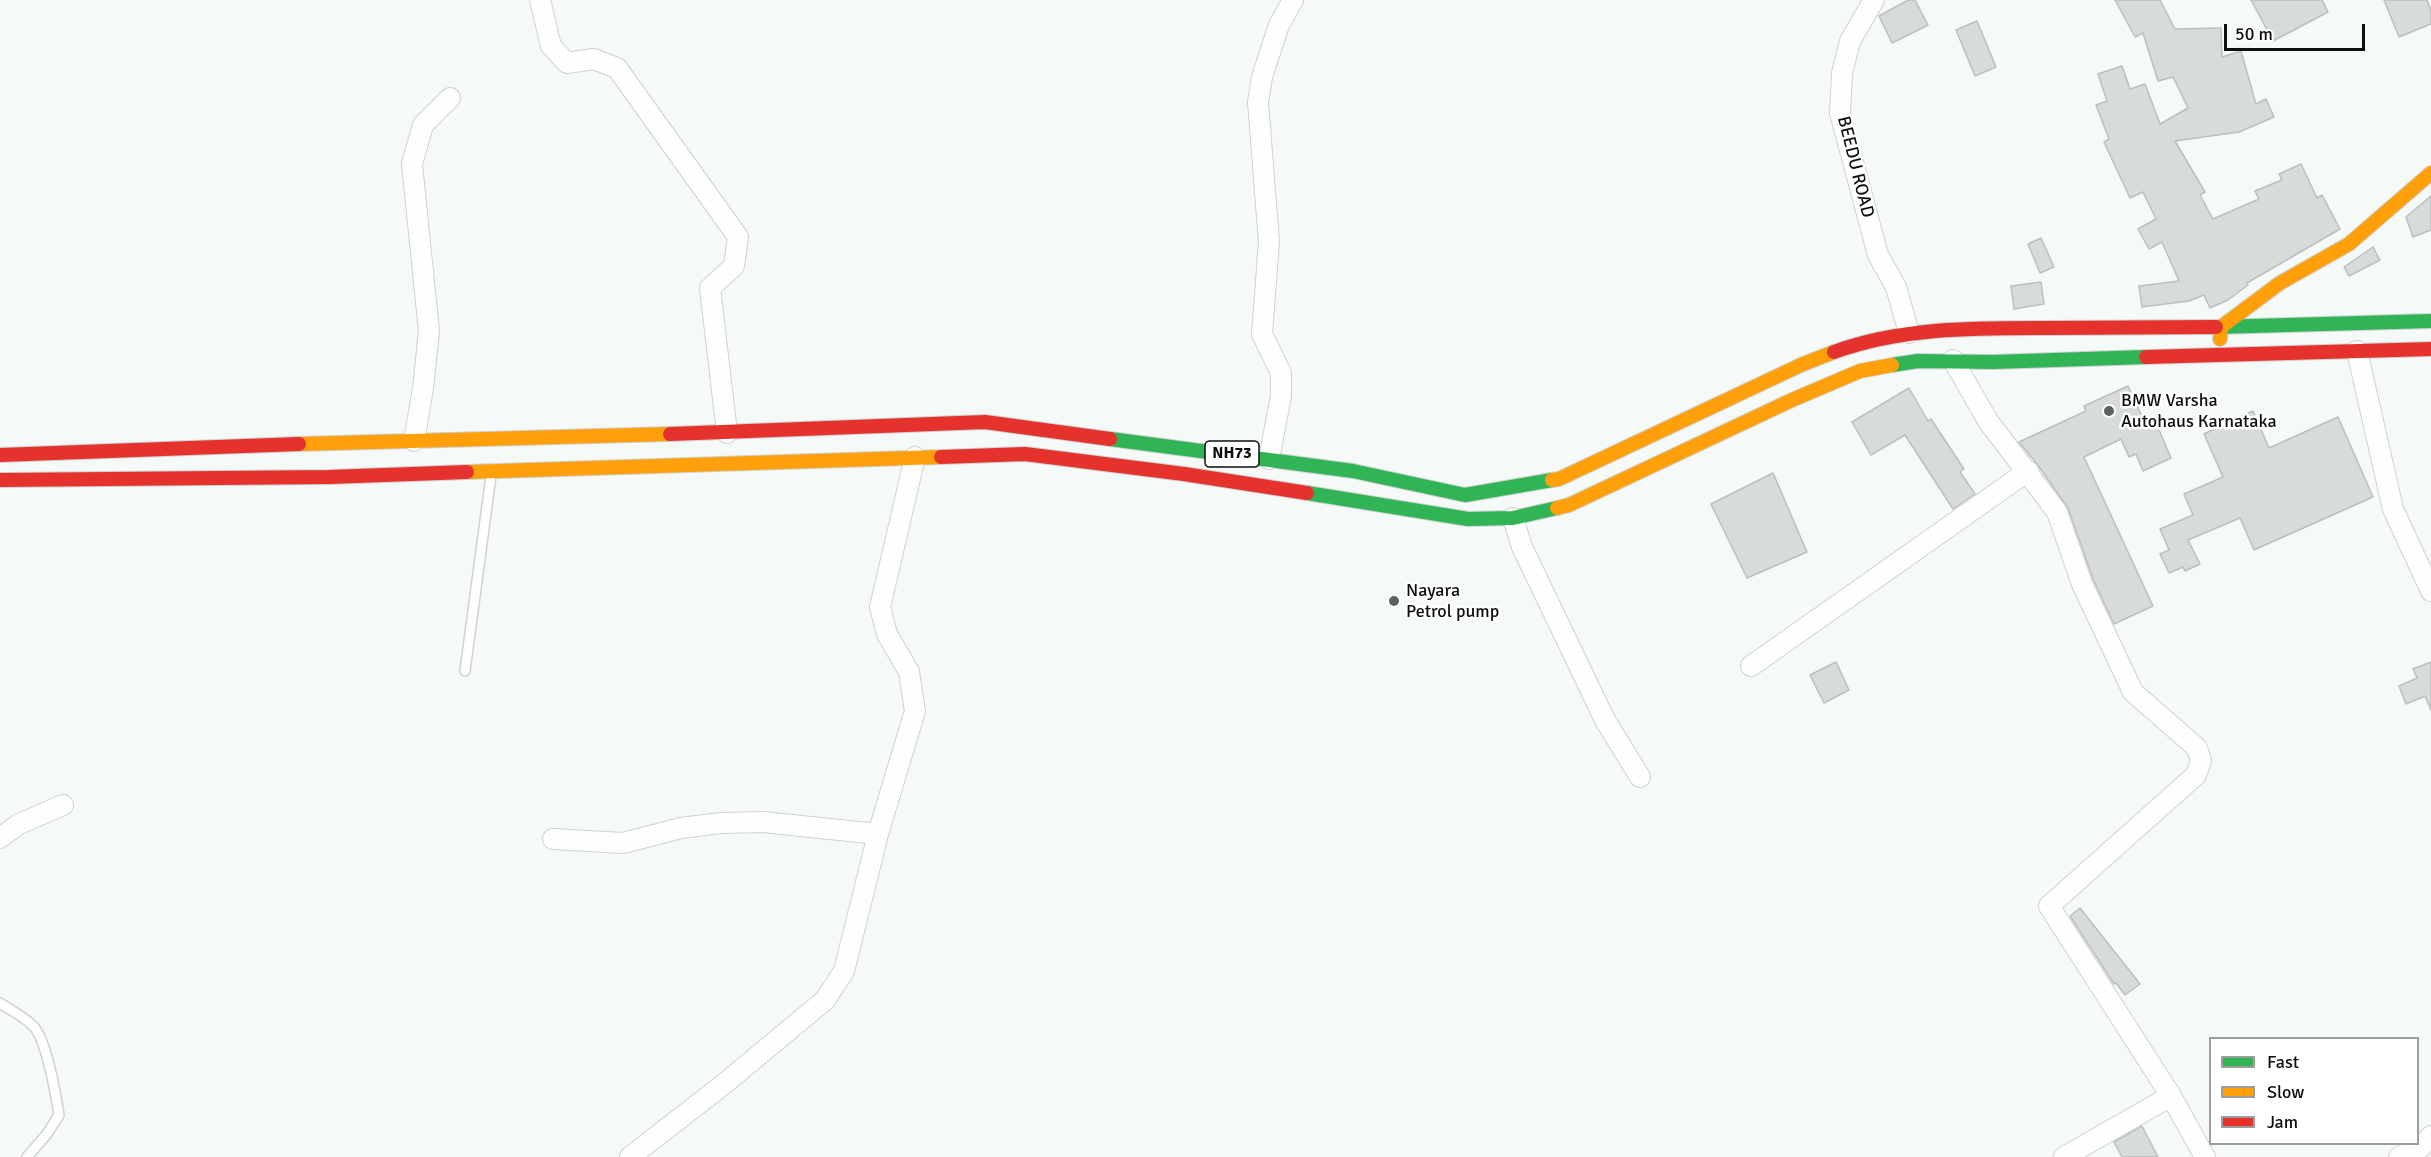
<!DOCTYPE html>
<style>
body{margin:0}
#map{position:relative;width:2431px;height:1157px;overflow:hidden;background:#f5faf8;font-family:Signika,sans-serif}
canvas{display:block}
.legend{position:absolute;left:2209px;top:1037px;width:210px;height:108px;box-sizing:border-box;background:#fff;border:2px solid #9d9f9e;margin:0;padding:8px 10px;list-style:none;font-size:18px;color:#0b0f0d}
.legend li{display:flex;align-items:center;gap:12px;height:30px}
.legend b{width:30px;border:2px solid #9d9f9e}
.scale{position:absolute;left:2224px;top:24px;width:141px;height:27px;box-sizing:border-box;border:3px solid #0b0f0d;border-top:0;padding-left:8px;font-size:18px;line-height:21px;white-space:nowrap;color:#0b0f0d;-webkit-text-stroke:4px #fff;paint-order:stroke}
</style>
<div id="map">
<canvas width="2431" height="1157"></canvas>
<ul class="legend">
<li><b style="height:8px;background:#30b455"></b>Fast</li>
<li><b style="height:8px;background:#ff9f0a"></b>Slow</li>
<li><b style="height:8px;background:#e5322d"></b>Jam</li>
</ul>
<div class="scale">50 m</div>
</div>
<script>
const context = document.querySelector('canvas').getContext('2d');
context.lineJoin = 'round';
function paint(path, color) {
  context.fillStyle = color;
  context.fill(path, 'evenodd');
}
function trace(path, color, width, dash) {
  context.strokeStyle = color;
  context.lineWidth = width;
  context.lineCap = dash ? 'butt' : 'round';
  context.setLineDash(dash || []);
  context.stroke(path);
}
function label(font, color, halo, rows, align = 'center') {
  context.font = font + ' Signika,sans-serif';
  context.lineWidth = 5;
  context.setLineDash([]);
  context.textBaseline = 'middle';
  context.strokeStyle = halo;
  context.fillStyle = color;
  for (const [text, x, y, turn = 0] of rows) {
    context.save();
    context.translate(x, y);
    context.rotate((+turn || 0) * Math.PI / 180);
    context.textAlign = isNaN(turn) ? turn : align;
    if (halo) context.strokeText(text, 0, 0);
    context.fillText(text, 0, 0);
    context.restore();
  }
}
const building = new Path2D(`
 M 1908,0 L 1915,0 L 1928,25 L 1892,43 L 1879,16 Z
 M 2115,0 L 2160,0 L 2175,29 L 2221,28 L 2222,57 L 2241,51 L 2256,104 L 2266,99 L 2274,117 L 2239,132 L 2175,141 L 2205,192 L 2200,195 L 2213,219 L 2259,199 L 2255,191 L 2282,180 L 2279,174 L 2301,164 L 2317,198 L 2322,195 L 2340,229 L 2247,283 L 2248,285 L 2228,300 L 2210,308 L 2204,295 L 2189,301 L 2142,307 L 2139,286 L 2179,281 L 2162,242 L 2149,249 L 2138,229 L 2156,219 L 2143,192 L 2130,198 L 2104,142 L 2109,139 L 2096,105 L 2107,101 L 2098,74 L 2122,66 L 2130,89 L 2145,84 L 2160,124 L 2188,108 L 2173,77 L 2158,81 L 2143,33 L 2135,37 Z
 M 2251,0 L 2322,0 L 2328,12 L 2273,41 Z
 M 2384,0 L 2427,0 L 2431,11 L 2431,24 L 2399,37 Z
 M 1977,21 L 1996,67 L 1975,76 L 1956,30 Z
 M 2431,196 L 2431,230 L 2413,237 L 2406,217 Z
 M 2041,238 L 2054,267 L 2040,273 L 2028,244 Z
 M 2373,247 L 2380,260 L 2349,276 L 2344,267 Z
 M 2041,282 L 2044,304 L 2014,309 L 2011,286 Z
 M 2128,386 L 2148,429 L 2157,425 L 2171,458 L 2143,471 L 2136,454 L 2129,457 L 2121,439 L 2084,457 L 2153,606 L 2114,624 L 2093,579 L 2068,508 L 2037,464 L 2019,442 L 2086,411 L 2084,406 Z
 M 1909,388 L 1928,421 L 1931,419 L 1964,469 L 1960,472 L 1975,494 L 1953,509 L 1905,435 L 1871,455 L 1852,422 Z
 M 2253,411 L 2269,448 L 2338,417 L 2373,497 L 2254,550 L 2240,518 L 2188,540 L 2200,564 L 2185,571 L 2183,567 L 2169,573 L 2160,554 L 2169,550 L 2160,529 L 2193,515 L 2184,494 L 2223,477 L 2204,434 Z
 M 1773,473 L 1807,552 L 1747,578 L 1711,504 Z
 M 1836,662 L 1849,690 L 1824,703 L 1810,675 Z
 M 2431,662 L 2431,710 L 2425,696 L 2406,704 L 2399,686 L 2417,678 L 2413,669 Z
 M 2080,908 L 2140,984 L 2125,995 L 2116,983 L 2114,984 L 2070,916 Z
 M 2142,1126 L 2158,1157 L 2122,1157 L 2114,1142 Z`);
paint(building, '#d7dbd9');
trace(building, '#bbbfbd', 1.5);
const lane = new Path2D(`
 M 465,671 L 491,476
 M 0,1003 C 10,1010 23,1016 32,1025 C 46,1036 56,1096 59,1115 L 47,1134 L 27,1157`);
const street = new Path2D(`
 M 540,0 L 551,46 L 567,63 L 594,59 L 617,68 L 738,237 L 734,266 L 710,288 L 727,433
 M 1874,0 L 1850,41 L 1842,73 L 1840,113 L 1878,255 L 1896,287 L 1909,333
 M 2357,351 L 2393,509 L 2431,591
 M 1953,360 L 1988,421 L 2057,512 L 2082,584 L 2133,692 L 2197,748 L 2201,761 L 2196,775 L 2049,906 L 2171,1096 L 2205,1157
 M 414,441 L 423,388 L 429,331 L 412,164 L 423,125 L 450,98
 M 1269,459 L 1281,396 L 1281,373 L 1262,334 L 1269,242 L 1258,102 L 1262,77 L 1279,25 L 1293,0
 M 1513,518 L 1522,547 L 1605,720 L 1640,777
 M 1751,666 L 2028,471
 M 0,838 L 19,824 L 63,805
 M 553,839 L 623,843 L 681,828 L 721,823 L 763,822 L 878,834
 M 630,1157 L 724,1084 L 825,1000 L 844,971 L 878,834 L 915,711 L 909,672 L 887,634 L 880,607 L 915,457
 M 2064,1157 L 2171,1096
 M 2399,1157 L 2420,1148 L 2431,1136`);
const fast = new Path2D(`
 M 2216,327 L 2431,321
 M 1892,365 L 1918,361 L 1993,362 L 2146,357
 M 1110,439 L 1353,471 L 1465,495 L 1552,480
 M 1307,493 L 1468,519 L 1513,518 L 1557,508`);
const slow = new Path2D(`
 M 2220,339 L 2221,327 L 2280,283 L 2349,244 L 2431,173
 M 299,444 L 670,434
 M 467,472 L 941,457
 M 1552,480 L 1559,479 L 1803,364 L 1834,352
 M 1557,508 L 1569,505 L 1792,400 L 1860,371 L 1892,365`);
const jam = new Path2D(`
 M 1834,352 C 1902,327 1975,328 2047,328 C 2103,328 2159,327 2216,327
 M 2146,357 L 2431,349
 M 670,434 L 985,422 L 1110,439
 M 0,455 L 299,444
 M 941,457 L 1025,454 L 1184,474 L 1307,493
 M 0,480 L 329,477 L 467,472`);
trace(lane, '#ced2d1', 12);
trace(street, '#ced2d1', 22);
trace(fast, '#ced2d1', 16);
trace(slow, '#ced2d1', 16);
trace(jam, '#ced2d1', 16);
trace(lane, '#fefefe', 9);
trace(street, '#fefefe', 20);
trace(fast, '#30b455', 14);
trace(slow, '#ff9f0a', 14);
trace(jam, '#e5322d', 14);
for (const [x, y, r, color] of [
 [2109,411,6,"#5d615f"],
 [1394,601,6,"#5d615f"]
]) {
  const dot = new Path2D();
  dot.arc(x, y, r, 0, 2 * Math.PI);
  context.fillStyle = color;
  context.fill(dot);
  trace(dot, '#fff', 2);
}
for (const [x, y, w] of [
 [1232,454,54]
]) {
  const box = new Path2D();
  box.roundRect(x - w / 2, y - 13, w, 26, 4.5);
  context.fillStyle = '#fff';
  context.fill(box);
  trace(box, '#0b0f0d', 1.5);
}
label('bold 16px', '#0b0f0d', null, [
 ["NH73",1232,454]
]);
label('18px', '#0b0f0d', '#fff', [
 ["BEEDU ROAD",1855,167,76]
]);
label('18px', '#0b0f0d', '#fff', [
 ["BMW Varsha",2121,401],
 ["Autohaus Karnataka",2121,422],
 ["Nayara",1406,591],
 ["Petrol pump",1406,612]
], 'left');
</script>
